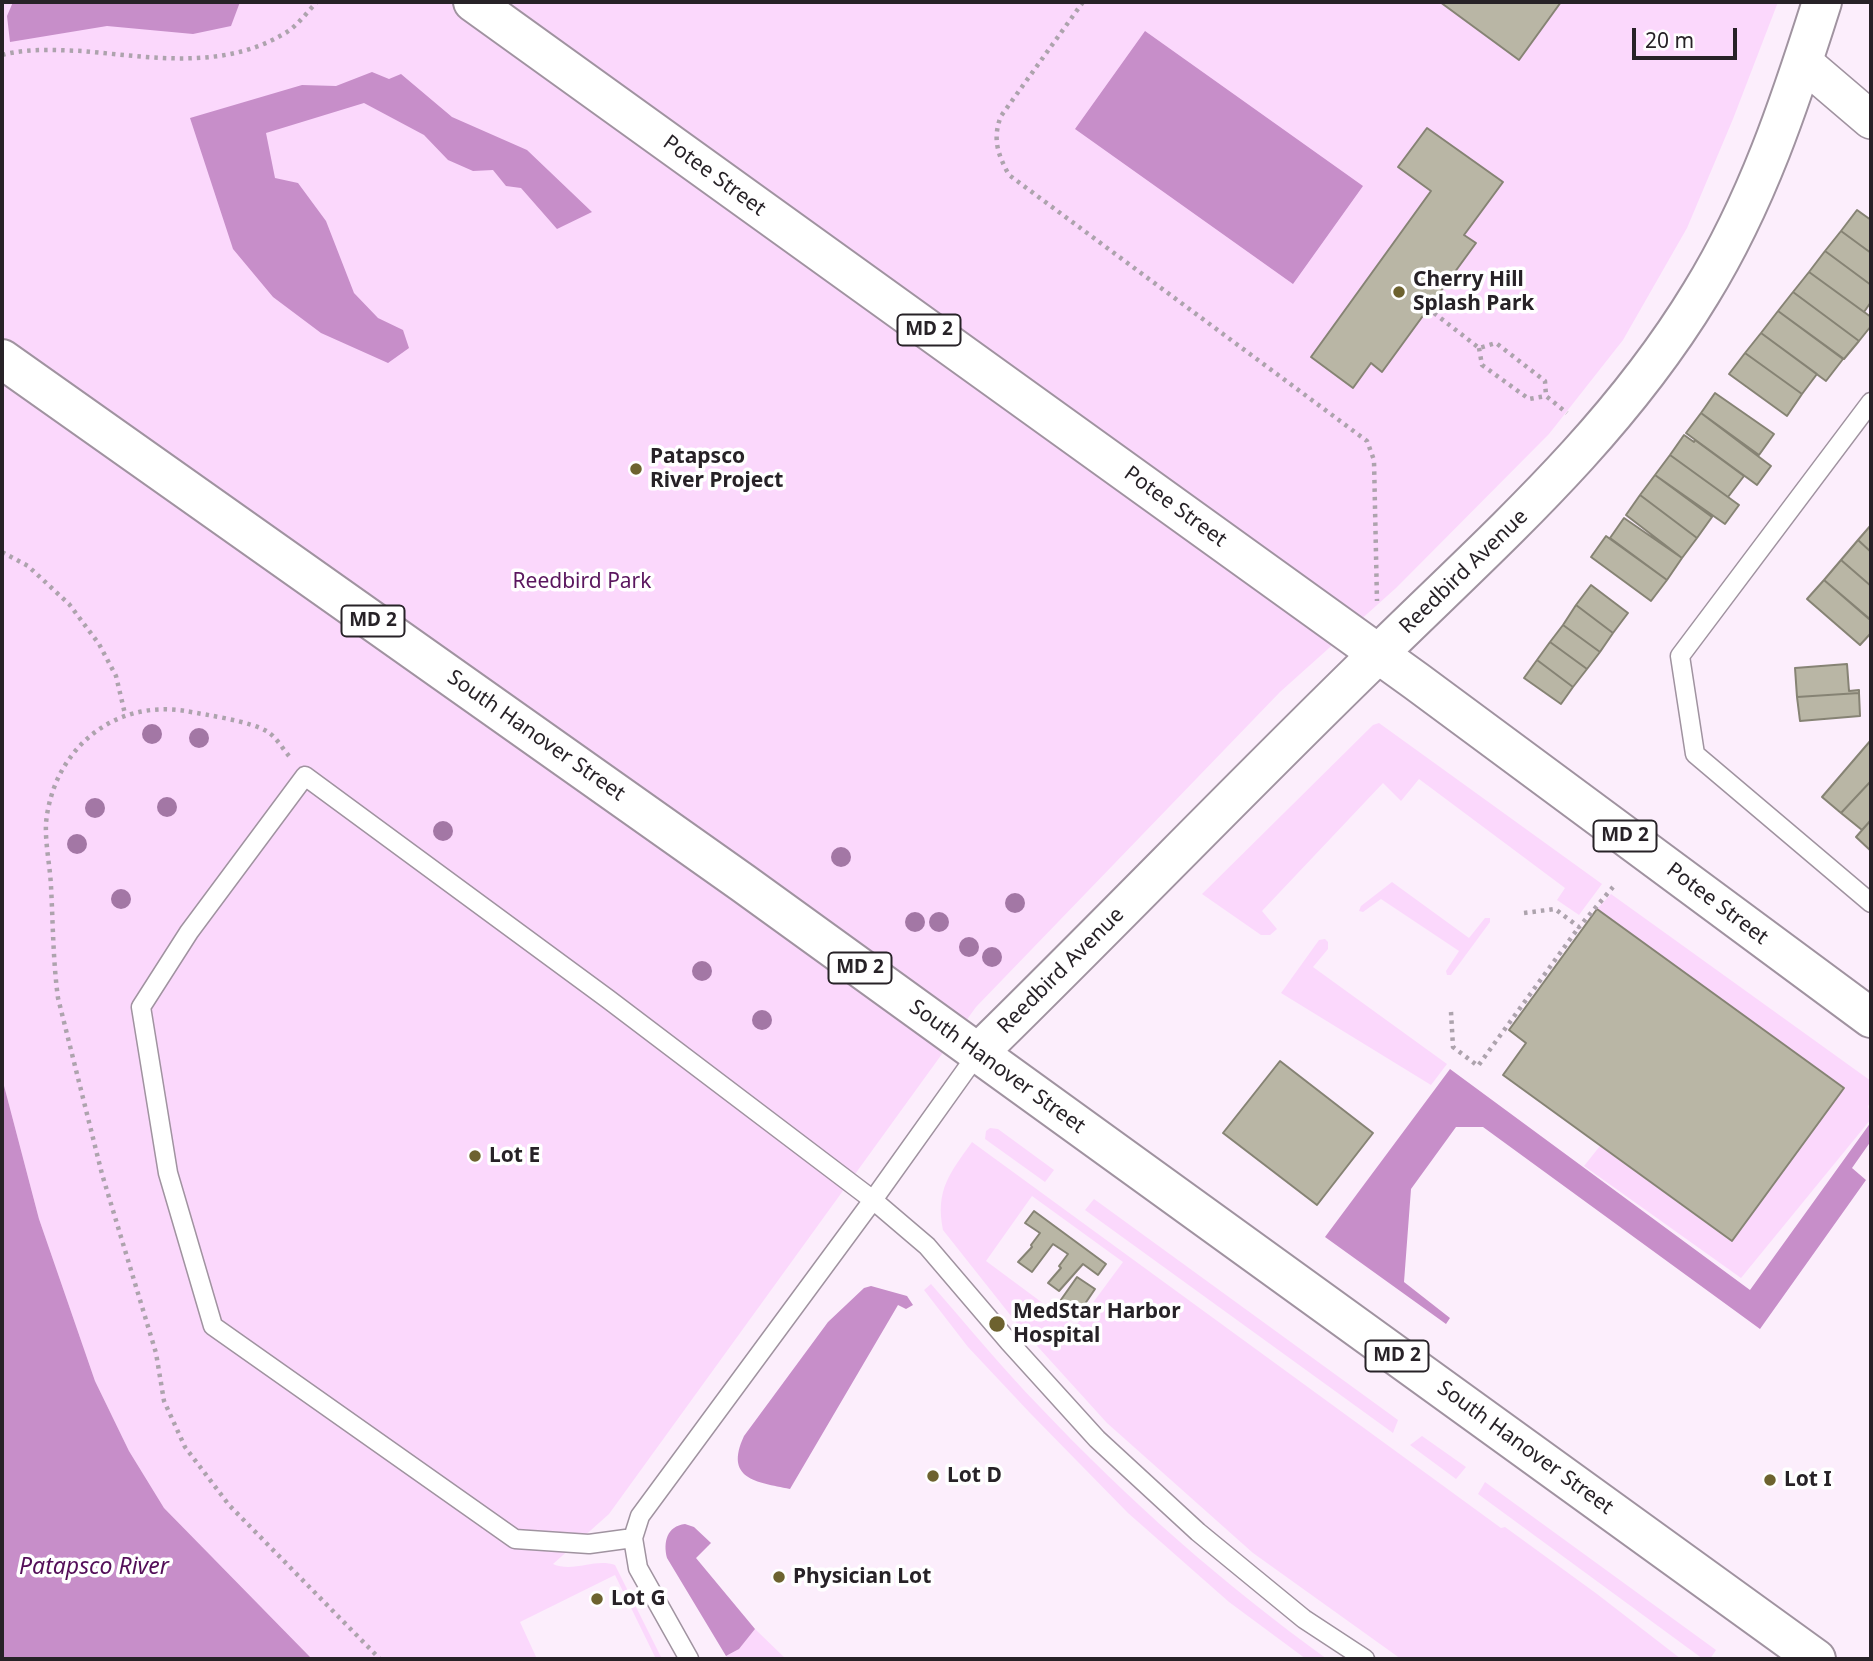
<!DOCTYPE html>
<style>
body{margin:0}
#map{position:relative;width:1873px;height:1661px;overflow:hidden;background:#fceefc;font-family:"Noto Sans",sans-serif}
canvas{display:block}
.frame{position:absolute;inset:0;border:4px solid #272227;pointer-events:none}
.scale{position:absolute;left:1632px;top:28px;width:105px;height:32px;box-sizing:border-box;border:4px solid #272227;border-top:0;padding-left:9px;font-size:21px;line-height:24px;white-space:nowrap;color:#272227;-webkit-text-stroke:5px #fff;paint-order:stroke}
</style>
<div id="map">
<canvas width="1873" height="1661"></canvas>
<div class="frame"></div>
<div class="scale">20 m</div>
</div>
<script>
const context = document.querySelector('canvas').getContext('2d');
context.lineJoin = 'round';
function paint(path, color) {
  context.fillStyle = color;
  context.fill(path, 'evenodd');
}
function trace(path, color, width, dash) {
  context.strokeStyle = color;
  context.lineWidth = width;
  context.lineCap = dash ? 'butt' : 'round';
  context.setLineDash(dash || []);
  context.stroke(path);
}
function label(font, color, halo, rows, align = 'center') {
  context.font = font + ' "Noto Sans",sans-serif';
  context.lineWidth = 7;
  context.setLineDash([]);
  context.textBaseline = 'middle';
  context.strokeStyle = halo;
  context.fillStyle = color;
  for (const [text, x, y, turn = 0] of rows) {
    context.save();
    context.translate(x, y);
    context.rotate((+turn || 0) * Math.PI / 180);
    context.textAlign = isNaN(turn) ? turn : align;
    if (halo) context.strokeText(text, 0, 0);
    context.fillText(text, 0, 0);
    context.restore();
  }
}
paint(new Path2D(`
 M 2,2 L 1778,2 L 1733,119 L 1687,228 L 1623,340 L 1549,434 L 1396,588 L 1280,692 L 976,1007 L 609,1514 L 553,1564 C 573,1573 595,1558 615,1565 L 662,1659 L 656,1659 L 615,1575 L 520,1622 L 537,1659 L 312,1659 L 164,1508 L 129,1451 L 95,1381 L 39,1219 L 2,1078 Z
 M 1379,723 L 1602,884 L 1579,915 L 1557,900 L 1565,888 L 1419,779 L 1401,801 L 1383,783 L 1262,911 L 1277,929 L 1270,935 L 1261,935 L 1202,894 L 1373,725 Z
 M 1392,882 L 1469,938 L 1485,918 L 1490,918 L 1490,922 L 1451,975 L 1447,975 L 1446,971 L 1459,951 L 1381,899 L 1363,912 L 1359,911 L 1361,906 Z
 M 1611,894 L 1871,1081 L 1871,1102 L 1868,1106 L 1871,1119 L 1741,1278 L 1584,1166 L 1600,1146 L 1732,1242 L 1843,1088 L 1597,909 Z
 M 1325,939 L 1328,942 L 1328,949 L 1313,967 L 1447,1064 L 1431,1085 L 1281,993 L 1319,940 Z
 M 990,1128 L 998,1129 L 1054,1170 L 1045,1182 L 985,1139 L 986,1131 Z
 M 972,1142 L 1501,1528 L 1505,1527 L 1597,1594 L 1681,1659 L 1401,1659 L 1253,1553 L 1107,1423 L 1019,1326 L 943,1230 C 935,1190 950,1173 972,1142 ZM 1032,1196 L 1123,1262 L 1075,1327 L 986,1261 Z
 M 1094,1199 L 1398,1420 L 1393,1433 L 1085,1210 Z
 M 931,1284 C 967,1325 1002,1368 1040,1407 C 1128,1500 1223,1584 1327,1659 L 1306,1659 L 1229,1602 L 1128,1513 L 1030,1413 L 968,1347 L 924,1290 Z
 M 1422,1436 L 1466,1467 L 1456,1479 L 1410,1445 Z
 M 1485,1482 L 1716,1650 L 1710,1659 L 1703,1659 L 1478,1494 Z
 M 755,1629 L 786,1659 L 728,1659 L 726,1656 L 739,1649 Z`), '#fbd8fc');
paint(new Path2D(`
 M 13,2 L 240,2 L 231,26 L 193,34 L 107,26 L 10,42 L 7,16 Z
 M 1145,31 L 1363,186 L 1293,284 L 1075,129 Z
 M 372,72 L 389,79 L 401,74 L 452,117 L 527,150 L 592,212 L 557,229 L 521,188 L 506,186 L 493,170 L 473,171 L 448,160 L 424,135 L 364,103 L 266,133 L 275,178 L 298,183 L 326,221 L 354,293 L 378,318 L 403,330 L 409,348 L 388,363 L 321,333 L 273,297 L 233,249 L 190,118 L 302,85 L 336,86 Z
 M 1450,1069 L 1750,1290 L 1871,1122 L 1871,1141 L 1852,1168 L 1866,1180 L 1760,1329 L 1483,1127 L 1456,1127 L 1411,1189 L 1404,1282 L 1450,1318 L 1446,1324 L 1325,1237 Z
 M 2,1078 L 39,1219 L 95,1381 L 129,1451 L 164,1508 L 312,1659 L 2,1659 Z
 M 871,1286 L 907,1296 L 913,1305 L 906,1309 L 898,1305 L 790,1489 C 756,1482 724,1479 744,1436 L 828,1322 L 864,1288 Z
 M 685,1524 L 694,1527 L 711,1543 L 696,1558 L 755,1629 L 739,1649 L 726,1656 L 667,1558 C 663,1542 667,1526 685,1524 Z`), '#c78ec9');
const building = new Path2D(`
 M 1440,2 L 1561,2 L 1519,60 Z
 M 1427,128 L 1503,182 L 1464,235 L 1476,243 L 1382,372 L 1371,363 L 1353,388 L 1311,357 L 1431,191 L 1398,167 Z
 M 1857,210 L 1871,220 L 1871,253 L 1841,231 Z
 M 1841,231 L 1871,253 L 1871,285 L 1825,251 Z
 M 1825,251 L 1871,285 L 1871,302 L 1864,312 L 1809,272 Z
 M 1809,272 L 1871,317 L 1871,326 L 1859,341 L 1793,292 Z
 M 1793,292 L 1859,341 L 1844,359 L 1778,311 Z
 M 1778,311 L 1843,359 L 1826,381 L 1761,333 Z
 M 1761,333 L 1817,374 L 1802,394 L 1745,353 Z
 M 1745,353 L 1802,394 L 1787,416 L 1729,374 Z
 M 1715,393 L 1774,434 L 1759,455 L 1701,413 Z
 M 1701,413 L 1771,466 L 1757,485 L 1686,433 Z
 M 1684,435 L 1694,442 L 1695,440 L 1744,476 L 1728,497 L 1670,455 Z
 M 1670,455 L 1739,505 L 1725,524 L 1655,475 Z
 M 1655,475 L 1712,517 L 1697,538 L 1640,495 Z
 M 1640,495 L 1697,538 L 1682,558 L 1626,515 Z
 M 1624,518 L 1682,558 L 1667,580 L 1610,538 Z
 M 1871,525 L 1871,552 L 1858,540 Z
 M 1606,536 L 1667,580 L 1651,601 L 1591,557 Z
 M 1858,540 L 1871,552 L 1871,586 L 1841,560 Z
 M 1841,560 L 1871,586 L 1871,616 L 1869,619 L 1824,580 Z
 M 1824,580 L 1871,620 L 1871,633 L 1860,645 L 1807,599 Z
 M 1591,585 L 1628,613 L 1613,633 L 1576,605 Z
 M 1576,605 L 1613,633 L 1600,652 L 1563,625 Z
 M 1563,625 L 1600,652 L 1587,669 L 1550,642 Z
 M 1550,642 L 1587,669 L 1573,687 L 1537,660 Z
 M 1537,660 L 1573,687 L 1561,704 L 1524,678 Z
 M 1847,664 L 1849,691 L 1859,690 L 1859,693 L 1797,697 L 1795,668 Z
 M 1859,693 L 1860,716 L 1800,721 L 1797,697 Z
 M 1871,740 L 1871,781 L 1841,813 L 1822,797 Z
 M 1871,781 L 1871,820 L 1862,830 L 1841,813 Z
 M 1871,820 L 1871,851 L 1856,837 Z
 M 1597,909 L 1844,1088 L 1732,1241 L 1503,1075 L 1526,1043 L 1509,1030 Z
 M 1280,1061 L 1373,1133 L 1317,1205 L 1223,1133 Z
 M 1034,1211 L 1106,1264 L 1098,1275 L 1083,1264 L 1059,1291 L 1048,1283 L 1061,1268 L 1059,1266 L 1068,1254 L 1053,1244 L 1032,1272 L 1018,1262 L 1032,1247 L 1031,1245 L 1040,1233 L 1025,1223 Z
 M 1077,1277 L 1095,1289 L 1076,1317 L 1058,1304 Z`);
paint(building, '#b9b6a5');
trace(building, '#868374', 2);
const lane = new Path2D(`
 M 1871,402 L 1680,656 L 1695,754 L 1871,903
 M 633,1538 L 589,1544 L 515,1539 L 213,1326 L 168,1173 L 141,1007 L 189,932 L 305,776 L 608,999 L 873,1200 L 927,1246 L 1009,1342 L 1097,1439 L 1198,1532 L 1304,1619 L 1365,1659
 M 689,1659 L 638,1568 L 633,1538 L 640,1516 L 873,1200 L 978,1053`);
const street = new Path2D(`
 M 1803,62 L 1871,120`);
const secondary = new Path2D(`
 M 978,1053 C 1112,922 1242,786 1377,655 C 1494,540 1615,435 1701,293 C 1757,202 1790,103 1822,2`);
const primary = new Path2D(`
 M 473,2 L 1416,681 L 1871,1018
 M 2,359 L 743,883 L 1816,1659`);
trace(lane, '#a093a0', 21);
trace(street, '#a093a0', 40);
trace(secondary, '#a093a0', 42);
trace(primary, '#a093a0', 42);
trace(new Path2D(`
 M 1083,2 L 1001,116 C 992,139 998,155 1009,175 L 1367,441 L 1374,460 L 1377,601
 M 2,55 C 28,48 56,50 82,51 C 152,57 224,71 287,32 C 298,25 308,11 317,2
 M 1434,313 L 1479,348 L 1496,343 L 1545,381 L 1546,396 L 1567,413
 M 1479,348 L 1482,365 L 1529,399 L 1546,396
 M 2,552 L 28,566 L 69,604 L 99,644 L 116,676 L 125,714
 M 289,756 C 283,749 276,737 268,732 C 251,721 206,715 186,711 C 113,699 53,750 46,823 C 45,843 50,866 51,886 C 53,924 53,961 58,998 L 102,1174 L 156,1353 L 164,1401 L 185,1447 L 229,1505 L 380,1659
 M 1524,913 L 1555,909 L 1579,927 L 1613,887
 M 1451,1012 L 1453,1047 L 1478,1066 L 1579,927`), '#ada3ad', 4.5, [3.5, 5]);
trace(lane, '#fff', 18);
trace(street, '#fff', 37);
trace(secondary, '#fff', 38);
trace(primary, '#fff', 38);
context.fillStyle = '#a377a5';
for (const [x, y] of [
 [152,734],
 [199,738],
 [167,807],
 [95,808],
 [443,831],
 [77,844],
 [841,857],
 [121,899],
 [1015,903],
 [915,922],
 [939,922],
 [969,947],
 [992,957],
 [702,971],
 [762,1020]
]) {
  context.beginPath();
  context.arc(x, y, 10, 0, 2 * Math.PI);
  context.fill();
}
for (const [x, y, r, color] of [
 [1399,292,7,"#6d622f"],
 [636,469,7,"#6d622f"],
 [475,1156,7,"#6d622f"],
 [997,1324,9,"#6d622f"],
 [933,1476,7,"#6d622f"],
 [1770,1480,7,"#6d622f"],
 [779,1577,7,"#6d622f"],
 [597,1599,7,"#6d622f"]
]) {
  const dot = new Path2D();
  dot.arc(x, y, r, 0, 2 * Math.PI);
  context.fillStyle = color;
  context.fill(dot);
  trace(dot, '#fff', 2.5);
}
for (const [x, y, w] of [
 [929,330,63],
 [373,621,63],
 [1625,836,63],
 [860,968,63],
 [1397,1356,63]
]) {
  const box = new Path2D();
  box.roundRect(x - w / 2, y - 15.5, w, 31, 5);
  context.fillStyle = '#fff';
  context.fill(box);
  trace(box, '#272227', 2);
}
label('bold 19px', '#272227', null, [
 ["MD 2",929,330],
 ["MD 2",373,621],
 ["MD 2",1625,836],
 ["MD 2",860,968],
 ["MD 2",1397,1356]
]);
label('21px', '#272227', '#fff', [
 ["Potee Street",714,176,36],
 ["Potee Street",1175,507,36],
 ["Reedbird Avenue",1464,572,-44],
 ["South Hanover Street",536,736,35],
 ["Potee Street",1717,904,37],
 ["Reedbird Avenue",1061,971,-45],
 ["South Hanover Street",997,1067,36],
 ["South Hanover Street",1525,1448,36]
]);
label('bold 21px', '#272227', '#fff', [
 ["Cherry Hill",1413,280],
 ["Splash Park",1413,304],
 ["Patapsco",650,457],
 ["River Project",650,481],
 ["Lot E",489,1156],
 ["MedStar Harbor",1013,1312],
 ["Hospital",1013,1336],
 ["Lot D",947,1476],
 ["Lot I",1784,1480],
 ["Physician Lot",793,1577],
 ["Lot G",611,1599]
], 'left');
label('21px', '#5a165e', '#fff', [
 ["Reedbird Park",582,582]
]);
label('italic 23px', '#530e58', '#fff', [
 ["Patapsco River",94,1567]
]);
</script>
